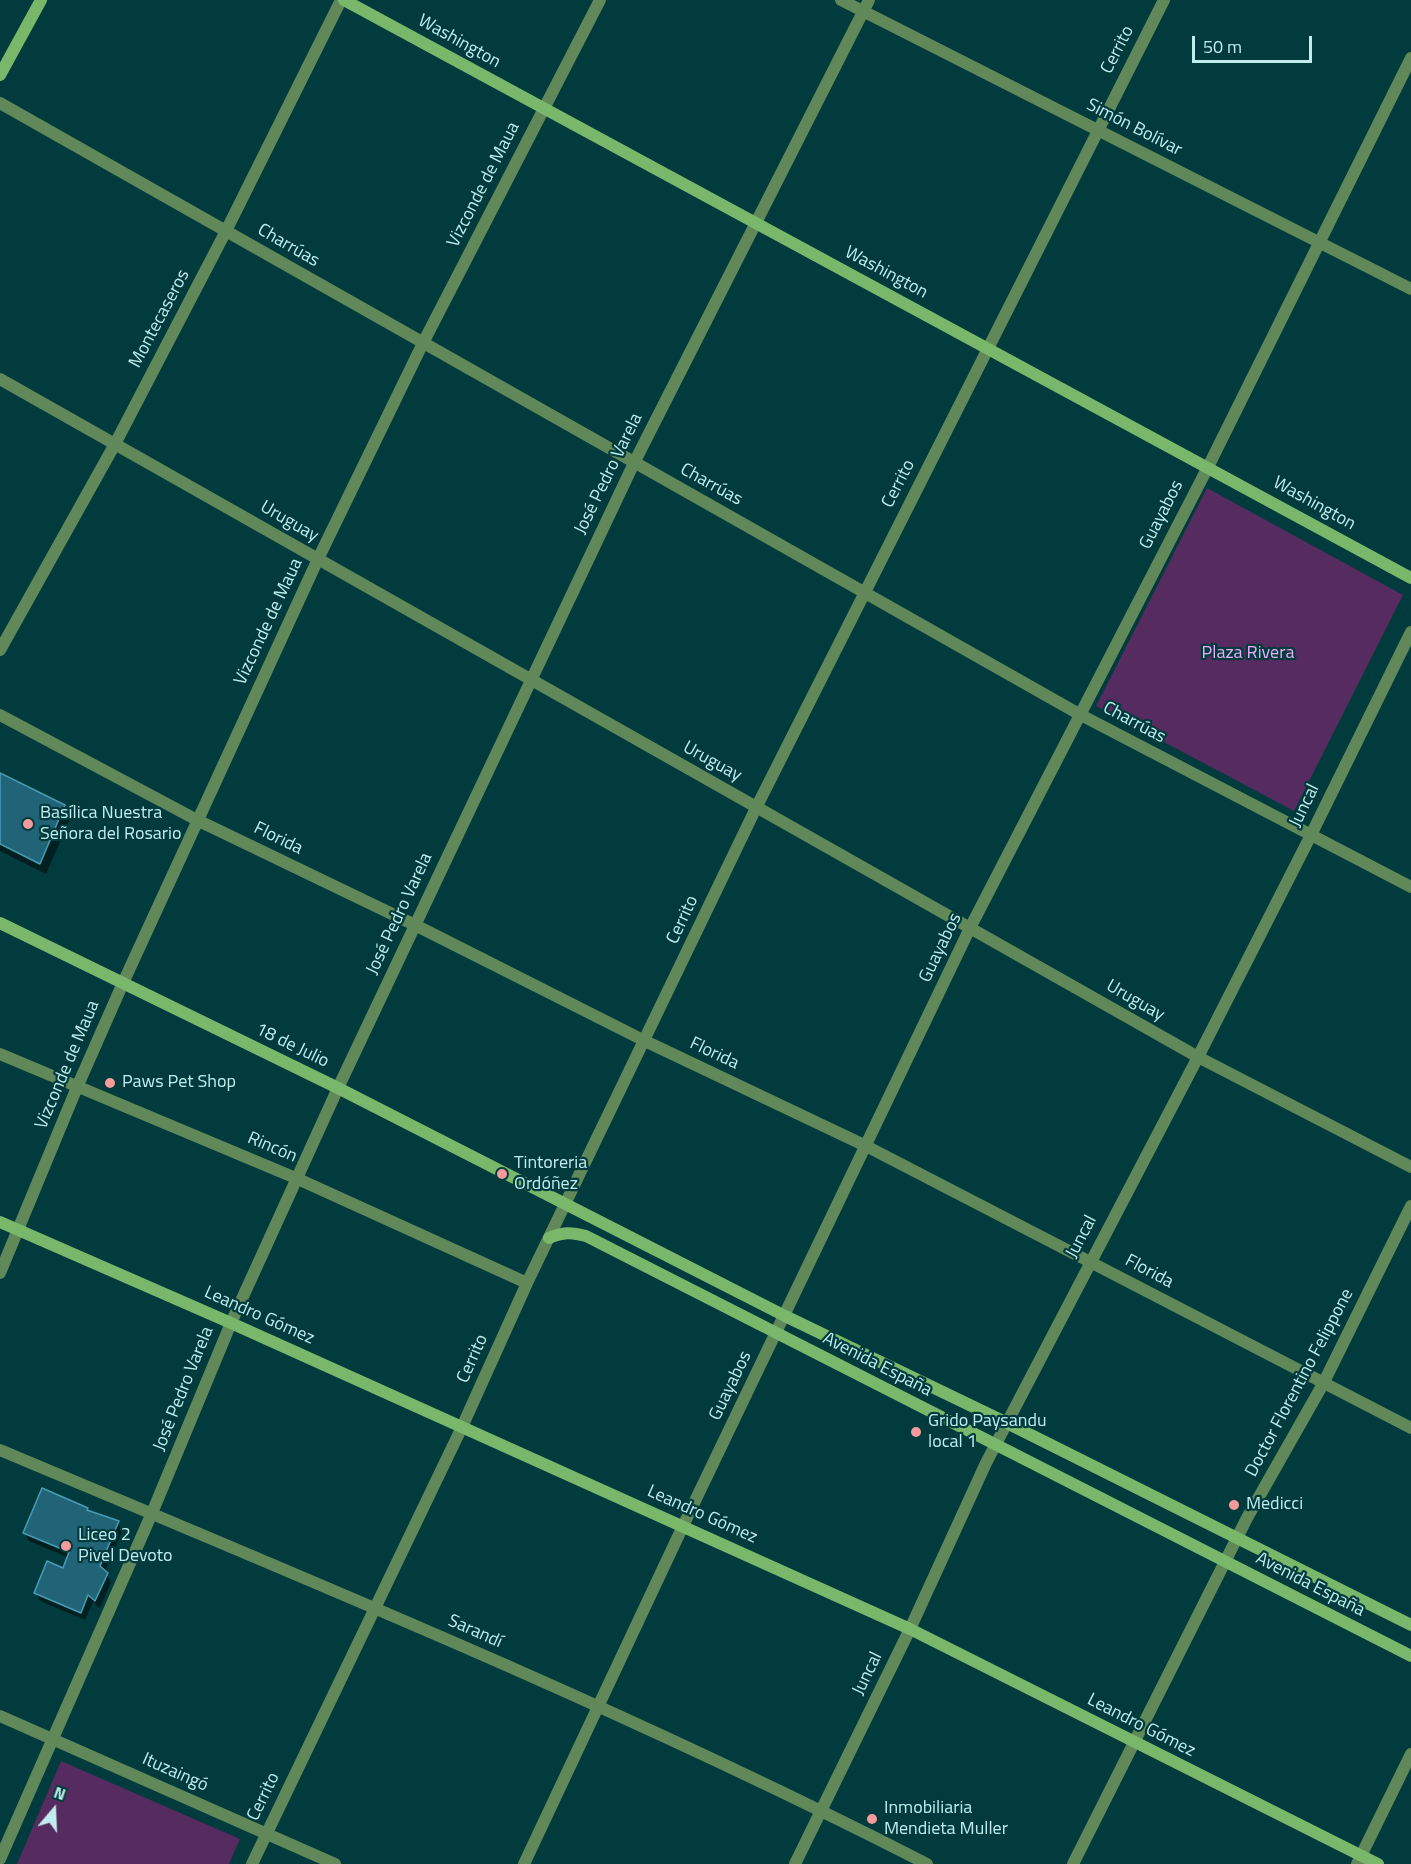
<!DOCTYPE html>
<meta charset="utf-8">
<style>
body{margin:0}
#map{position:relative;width:1411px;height:1864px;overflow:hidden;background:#013b3d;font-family:"Titillium Web",sans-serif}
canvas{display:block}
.north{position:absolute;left:24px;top:1780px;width:60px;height:60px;-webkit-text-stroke:4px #013b3d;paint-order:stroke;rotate:19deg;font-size:16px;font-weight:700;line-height:24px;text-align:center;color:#c2edef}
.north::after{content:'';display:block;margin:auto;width:21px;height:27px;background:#c2edef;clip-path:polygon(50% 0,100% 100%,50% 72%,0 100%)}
.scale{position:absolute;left:1192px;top:36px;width:120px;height:27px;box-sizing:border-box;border:3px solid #c2edef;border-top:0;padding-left:8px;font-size:18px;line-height:21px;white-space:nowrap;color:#c2edef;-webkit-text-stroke:4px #013b3d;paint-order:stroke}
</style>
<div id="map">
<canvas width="1411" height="1864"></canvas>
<div class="north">N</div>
<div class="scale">50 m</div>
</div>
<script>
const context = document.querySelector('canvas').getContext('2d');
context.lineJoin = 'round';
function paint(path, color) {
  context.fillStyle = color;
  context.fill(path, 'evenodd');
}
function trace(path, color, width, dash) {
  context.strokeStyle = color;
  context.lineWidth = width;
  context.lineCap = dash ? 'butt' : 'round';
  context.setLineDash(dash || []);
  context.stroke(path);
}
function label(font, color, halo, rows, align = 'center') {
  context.font = font + ' "Titillium Web",sans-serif';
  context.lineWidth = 4.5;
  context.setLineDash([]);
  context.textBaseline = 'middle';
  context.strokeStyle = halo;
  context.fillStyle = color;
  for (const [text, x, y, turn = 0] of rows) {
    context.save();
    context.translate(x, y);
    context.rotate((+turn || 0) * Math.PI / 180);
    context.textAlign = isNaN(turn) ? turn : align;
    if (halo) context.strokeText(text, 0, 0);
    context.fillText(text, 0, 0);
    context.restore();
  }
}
paint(new Path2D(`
 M 1207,488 L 1403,595 L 1294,811 L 1096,706 Z
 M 61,1761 L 240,1839 L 229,1864 L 17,1864 Z`), '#562b60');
paint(new Path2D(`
 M 0,775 L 64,806 L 71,817 L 46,874 L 0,851 Z
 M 87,1509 L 89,1512 L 118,1522 L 122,1531 L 105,1572 L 111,1582 L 100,1608 L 93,1602 L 85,1620 L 40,1601 L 36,1593 L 63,1570 L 69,1558 L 29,1541 L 25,1533 Z`), '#0007');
const building = new Path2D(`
 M 0,773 L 65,805 L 40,864 L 0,844 Z
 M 42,1488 L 88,1508 L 87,1510 L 119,1521 L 100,1566 L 108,1573 L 95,1601 L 88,1595 L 81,1613 L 34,1593 L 47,1561 L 63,1568 L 69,1552 L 23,1533 Z`);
paint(building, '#226477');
trace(building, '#489db6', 1.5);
trace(new Path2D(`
 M 841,0 L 1411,289
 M 0,103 L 1079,714 L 1411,887
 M 0,379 L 1198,1057 L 1411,1167
 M 0,650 L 115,444 L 226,231 L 341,0
 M 0,715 L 197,820 L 415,925 L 645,1041 L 866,1146 L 1411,1428
 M 0,1054 L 298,1179 L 527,1283
 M 0,1273 L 78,1085 L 123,983 L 318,559 L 423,343 L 600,0
 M 0,1450 C 312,1581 626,1710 927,1864
 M 0,1716 L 335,1864
 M 0,1859 L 152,1513 L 231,1323 L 338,1088 L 634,463 L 869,0
 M 252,1864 L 462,1427 L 527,1283 L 756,808 L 1164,0
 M 524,1864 L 683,1526 L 970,928 L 1208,467 L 1411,58
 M 795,1864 L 910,1629 L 986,1463 L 1198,1057 L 1311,835 L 1411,632
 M 1073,1864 L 1247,1518 L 1323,1384 L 1411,1206
 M 1357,1864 L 1411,1754`), '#618858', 12);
trace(new Path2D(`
 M 344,0 L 1411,578
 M 0,75 L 41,0
 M 0,923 L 338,1088 L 785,1316 L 1007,1423 L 1411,1625
 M 0,1222 L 231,1323 L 910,1629 L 1378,1864
 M 549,1238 C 563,1232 571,1232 586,1236 L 1411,1656`), '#79b86a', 12);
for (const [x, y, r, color] of [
 [28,824,6,"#f59b9b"],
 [110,1083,6,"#f59b9b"],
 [502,1174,6,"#f59b9b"],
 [916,1432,6,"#f59b9b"],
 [1234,1505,6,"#f59b9b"],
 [66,1546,6,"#f59b9b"],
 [872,1819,6,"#f59b9b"]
]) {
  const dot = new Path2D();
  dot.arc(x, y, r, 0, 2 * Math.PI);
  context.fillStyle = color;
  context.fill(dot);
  trace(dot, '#013b3d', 2);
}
label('18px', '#c2edef', '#013b3d', [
 ["Washington",459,42,29],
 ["Cerrito",1118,50,-63],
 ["Simón Bolívar",1134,128,27],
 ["Vizconde de Maua",484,185,-63],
 ["Charrúas",288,246,30],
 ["Washington",886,273,28],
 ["Montecaseros",160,319,-62],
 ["José Pedro Varela",609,474,-64],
 ["Cerrito",899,484,-63],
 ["Charrúas",711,485,29],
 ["Washington",1314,504,29],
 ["Guayabos",1162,515,-63],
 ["Uruguay",289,522,30],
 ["Vizconde de Maua",269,622,-65],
 ["Charrúas",1134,723,28],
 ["Uruguay",712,762,29],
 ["Juncal",1305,806,-64],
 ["Florida",278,839,26],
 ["José Pedro Varela",400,914,-65],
 ["Cerrito",683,920,-65],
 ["Guayabos",941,948,-64],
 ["Uruguay",1135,1001,30],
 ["18 de Julio",292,1046,26],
 ["Florida",714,1054,25],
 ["Vizconde de Maua",68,1065,-67],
 ["Rincón",272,1148,23],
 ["Juncal",1082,1237,-62],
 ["Florida",1149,1272,28],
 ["Leandro Gómez",259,1316,24],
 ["Cerrito",473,1359,-66],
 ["Avenida España",877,1365,27],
 ["Doctor Florentino Felippone",1300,1383,-62],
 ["Guayabos",731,1386,-64],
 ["José Pedro Varela",184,1389,-68],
 ["Leandro Gómez",702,1515,24],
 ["Avenida España",1310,1585,27],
 ["Sarandí",475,1632,24],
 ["Juncal",868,1674,-64],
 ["Leandro Gómez",1141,1726,27],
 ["Ituzaingó",175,1773,24],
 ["Cerrito",264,1797,-64]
]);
label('18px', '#ecadfa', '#013b3d', [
 ["Plaza Rivera",1248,654]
]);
label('18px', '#c2edef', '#013b3d', [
 ["Basílica Nuestra",40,814],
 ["Señora del Rosario",40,835],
 ["Paws Pet Shop",122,1083],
 ["Tintoreria",514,1164],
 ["Ordóñez",514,1185],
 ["Grido Paysandu",928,1422],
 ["local 1",928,1443],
 ["Medicci",1246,1505],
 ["Liceo 2",78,1536],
 ["Pivel Devoto",78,1557],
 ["Inmobiliaria",884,1809],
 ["Mendieta Muller",884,1830]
], 'left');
</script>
